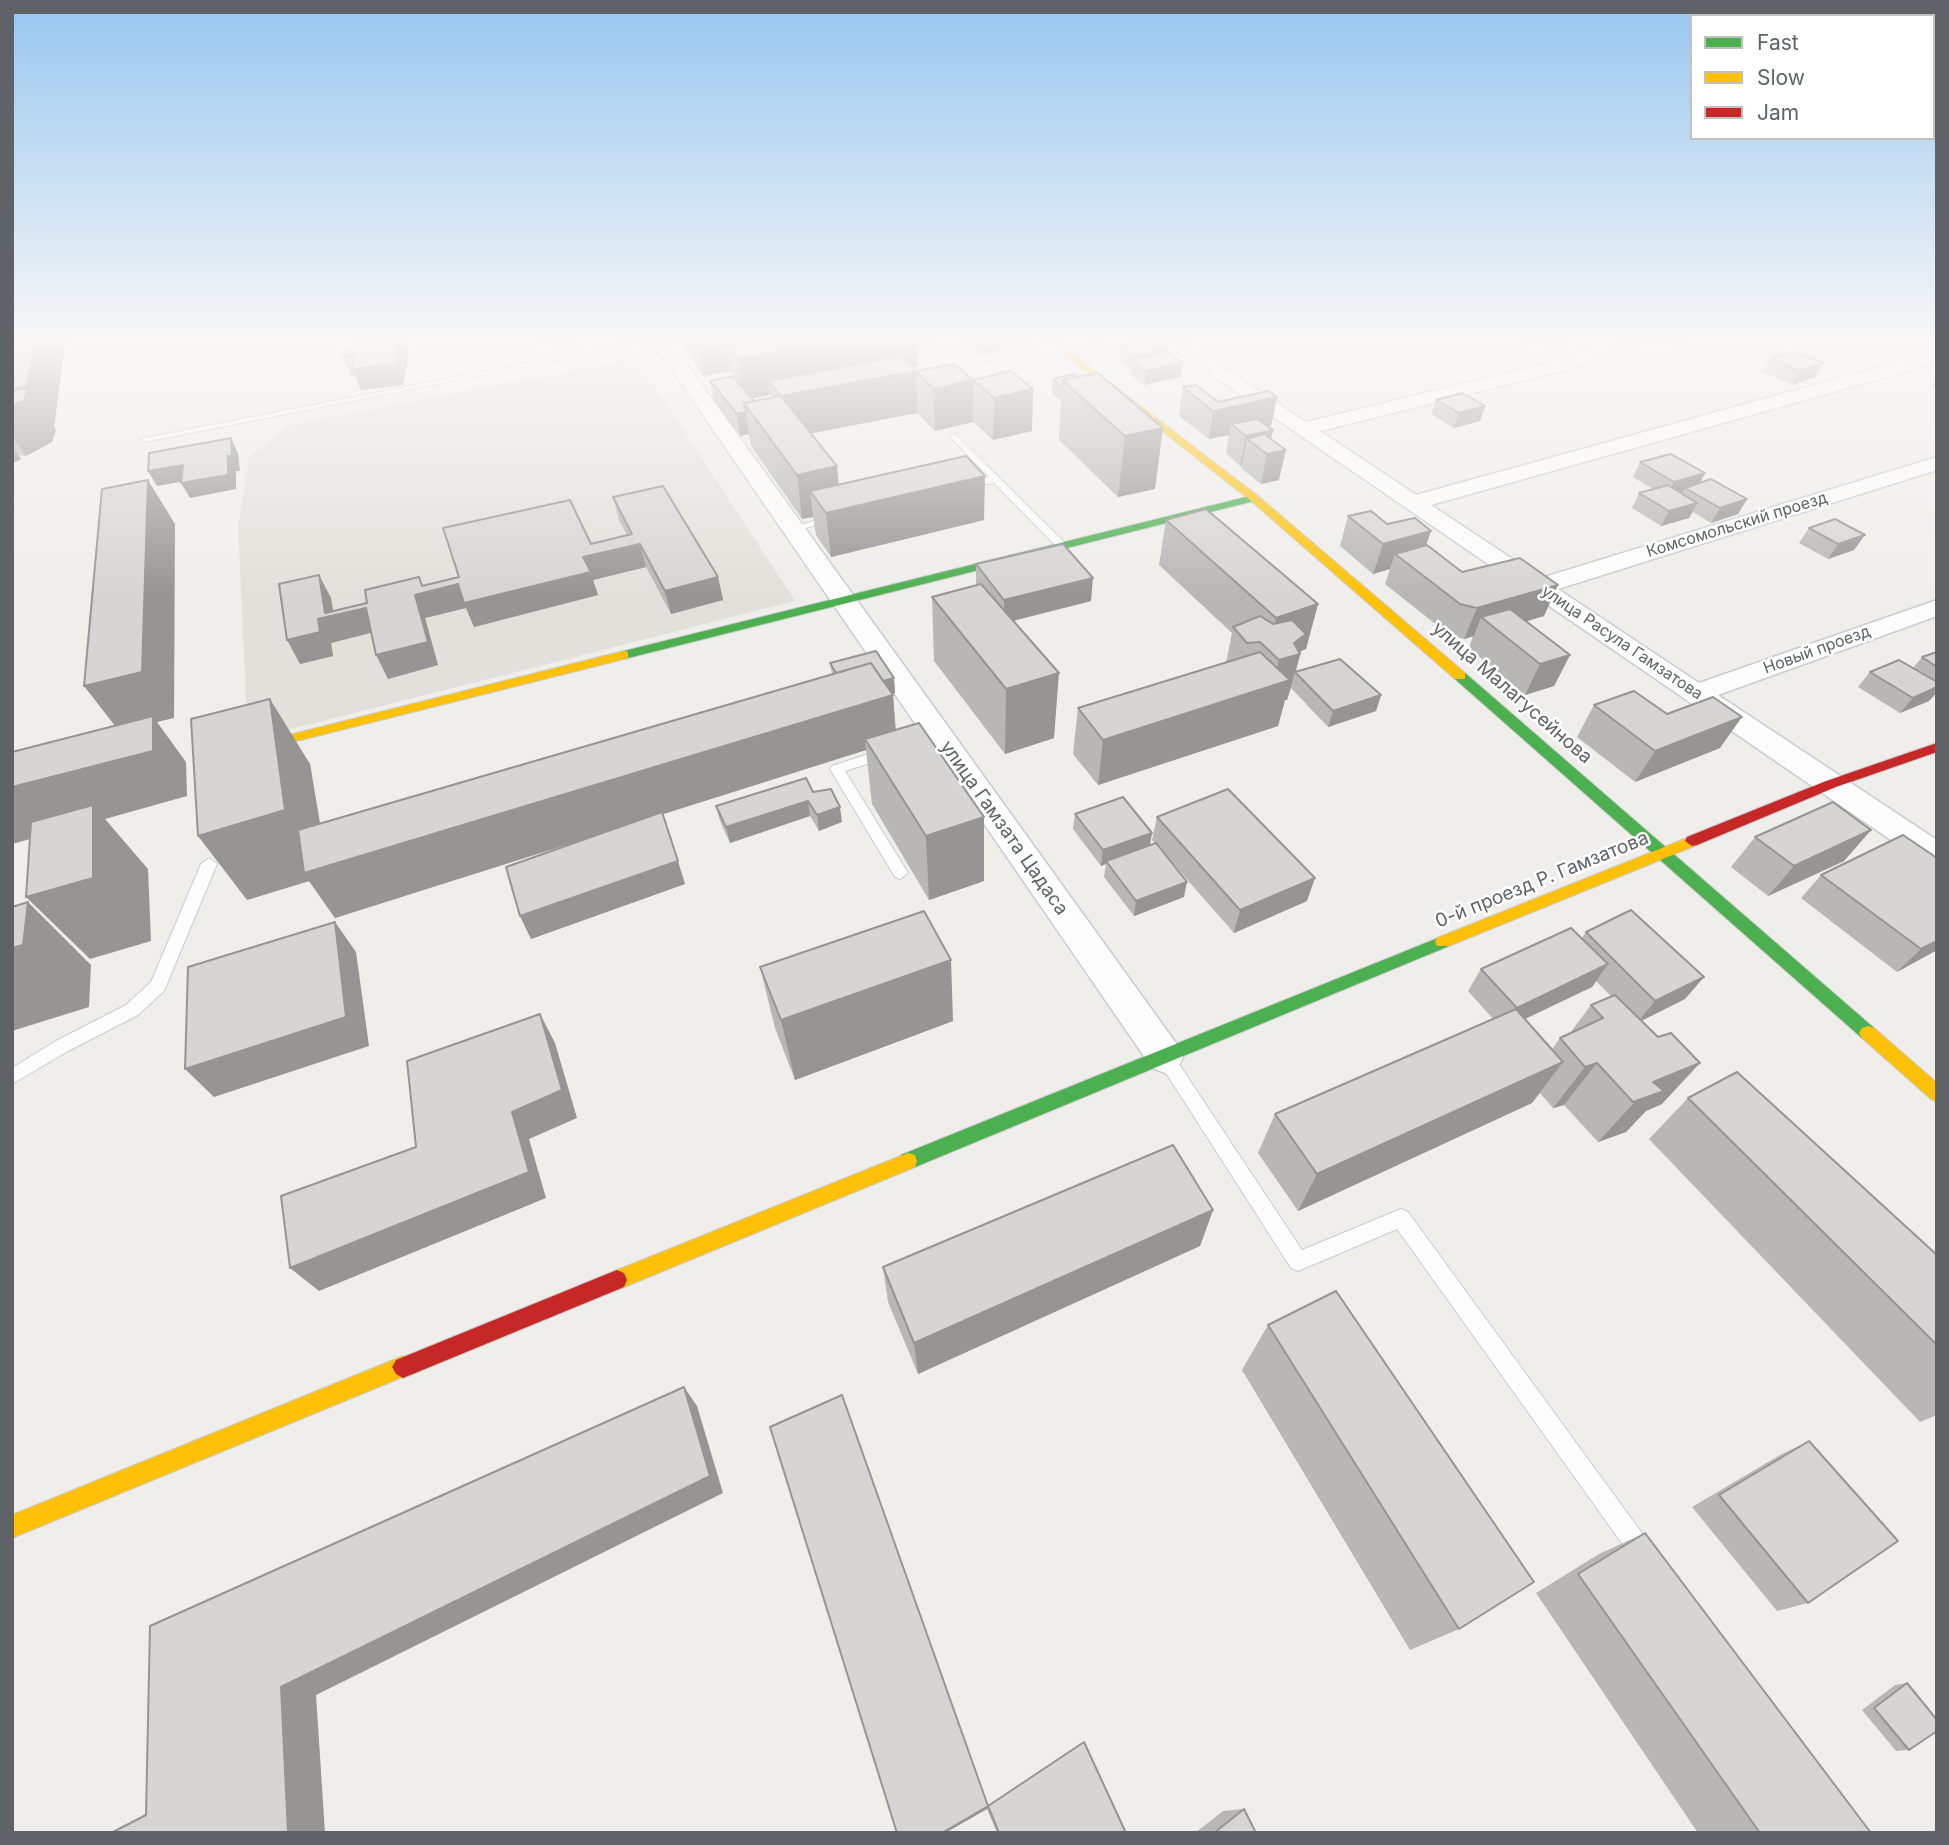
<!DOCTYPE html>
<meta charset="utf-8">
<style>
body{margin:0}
#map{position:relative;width:1949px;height:1845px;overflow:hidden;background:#efeeea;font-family:Inter,sans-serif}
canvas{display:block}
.frame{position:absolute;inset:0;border:14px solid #5f6368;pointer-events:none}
.legend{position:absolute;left:1690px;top:14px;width:245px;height:126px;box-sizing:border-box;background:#fff;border:2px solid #bfc1c3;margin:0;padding:9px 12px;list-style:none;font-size:21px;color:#5f6368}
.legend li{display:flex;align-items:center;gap:14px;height:35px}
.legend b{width:35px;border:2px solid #bfc1c3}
</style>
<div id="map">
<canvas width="1949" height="1845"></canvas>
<div class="frame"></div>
<ul class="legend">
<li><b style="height:9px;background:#4caf50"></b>Fast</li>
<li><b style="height:9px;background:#ffc107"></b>Slow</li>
<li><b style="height:9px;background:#c62828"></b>Jam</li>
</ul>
</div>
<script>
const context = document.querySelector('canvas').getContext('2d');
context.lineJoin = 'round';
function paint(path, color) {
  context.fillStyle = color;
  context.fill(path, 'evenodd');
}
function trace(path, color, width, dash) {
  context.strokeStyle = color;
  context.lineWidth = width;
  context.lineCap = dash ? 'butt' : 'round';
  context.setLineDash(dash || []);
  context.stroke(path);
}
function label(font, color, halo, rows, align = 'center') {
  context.font = font + ' Inter,sans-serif';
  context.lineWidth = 5;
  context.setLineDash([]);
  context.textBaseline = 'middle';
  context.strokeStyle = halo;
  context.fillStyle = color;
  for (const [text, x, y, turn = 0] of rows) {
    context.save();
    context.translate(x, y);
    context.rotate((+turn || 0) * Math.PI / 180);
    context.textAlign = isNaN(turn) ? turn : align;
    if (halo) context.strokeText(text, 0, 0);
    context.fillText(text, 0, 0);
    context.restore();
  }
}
paint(new Path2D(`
 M 627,361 L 655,386 L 795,601 L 248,740 L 238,527 L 249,457 L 288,425 Z`), '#e2e0da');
const lane = new Path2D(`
 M 654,338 L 664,339 L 145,442 L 140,439 Z
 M 911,338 L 920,338 L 947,359 L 955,361 L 1057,343 L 1061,346 L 955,367 L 941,363 Z
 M 955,434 L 1065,543 L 1065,547 L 1057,547 L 994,483 L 961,488 L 961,484 L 989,477 L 952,439 L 950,437 Z
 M 830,516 L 839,518 L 793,532 L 788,529 Z
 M 887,748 L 892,750 L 894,753 L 892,756 L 845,771 L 908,873 L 900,879 L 895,877 L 830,769 L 832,766 Z
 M 209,858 L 217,864 L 164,991 L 138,1015 L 68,1051 L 12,1084 L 12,1068 L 56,1041 L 126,1005 L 151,982 L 201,864 Z
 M 1165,1050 L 1171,1052 L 1302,1250 L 1401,1209 L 1408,1212 L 1652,1547 L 1656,1555 L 1652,1563 L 1644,1567 L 1636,1563 L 1397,1229 L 1298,1271 L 1291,1268 L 1159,1062 L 1156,1057 L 1159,1052 Z`);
const street = new Path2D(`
 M 650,338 L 668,338 L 1178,1046 L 1183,1057 L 1178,1068 L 1165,1073 L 1152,1068 Z
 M 1158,338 L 1179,338 L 1306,422 L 1562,360 L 1527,342 L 1524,338 L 1547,338 L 1581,355 L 1652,338 L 1682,338 L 1679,342 L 1320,431 L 1416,495 L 1937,351 L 1937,363 L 1431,505 L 1541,578 L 1937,457 L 1937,470 L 1558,589 L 1699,683 L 1937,600 L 1937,616 L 1718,695 L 1937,840 L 1937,867 L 1926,864 Z`);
const fast = new Path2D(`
 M 1254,495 L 1259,498 L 1258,500 L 624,659 L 618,655 L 624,651 Z
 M 1460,672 L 1465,673 L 1874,1028 L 1877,1033 L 1874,1038 L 1868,1040 L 1862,1038 L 1455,679 L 1454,676 Z
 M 1443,936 L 1449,938 L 1451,942 L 1449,946 L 915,1167 L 908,1169 L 901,1167 L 899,1161 L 901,1155 Z`);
const slow = new Path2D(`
 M 1043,338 L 1052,338 L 1258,496 L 1465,673 L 1465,679 L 1455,679 L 1250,500 Z
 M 624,651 L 628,652 L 628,658 L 285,744 L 278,740 L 285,736 Z
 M 1692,836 L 1699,841 L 1697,845 L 1449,946 L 1437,946 L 1435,942 L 1437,938 Z
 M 1868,1026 L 1874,1028 L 1937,1083 L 1937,1102 L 1931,1099 L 1862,1038 L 1859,1033 L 1862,1028 Z
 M 908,1153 L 915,1155 L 917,1161 L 915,1167 L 617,1290 L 610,1287 L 607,1280 L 610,1273 Z
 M 403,1356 L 410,1360 L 414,1367 L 410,1374 L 12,1538 L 12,1515 Z`);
const jam = new Path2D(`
 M 1937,743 L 1937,752 L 1836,787 L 1697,845 L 1692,846 L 1685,841 L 1687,837 L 1826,781 Z
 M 617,1270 L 624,1273 L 627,1280 L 624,1287 L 403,1378 L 396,1374 L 392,1367 L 396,1360 Z`);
trace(lane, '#cbcccc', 2);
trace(street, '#cbcccc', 3);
trace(fast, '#cacacb', 2);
trace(slow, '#cacacb', 2);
trace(jam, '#cacacb', 2);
paint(lane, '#fdfcfc');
paint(street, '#fdfcfc');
paint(fast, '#4caf50');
paint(slow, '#ffc107');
paint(jam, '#c62828');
paint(new Path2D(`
 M 12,338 L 56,430 L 52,442 L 26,456 L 19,455 L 21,459 L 12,464 Z
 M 677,338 L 730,338 L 731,344 L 765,338 L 917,338 L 918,366 L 912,367 L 916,371 L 1033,389 L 1032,431 L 993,440 L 973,422 L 935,431 L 917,413 L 811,433 L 839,485 L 984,520 L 831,557 L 816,535 L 813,517 L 802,519 L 751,446 L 749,434 L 740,436 L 714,402 L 710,381 L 732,376 L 731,371 L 703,376 ZM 770,395 L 770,398 L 754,401 L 752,399 Z
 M 959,338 L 1030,338 L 1030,345 L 979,355 Z
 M 1085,338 L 1113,338 L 1092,343 Z
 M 1122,346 L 1167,349 L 1167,352 L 1181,377 L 1144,385 L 1129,374 L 1130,367 L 1120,360 Z
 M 409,351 L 403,385 L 361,390 L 355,376 L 351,377 L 342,356 Z
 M 1771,358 L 1823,363 L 1815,377 L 1792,385 L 1763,372 Z
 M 1098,373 L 1155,489 L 1118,497 L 1059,440 L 1061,401 L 1052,393 L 1053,379 L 1078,377 Z
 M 1937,379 L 1937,388 L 1932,386 Z
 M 1183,387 L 1218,402 L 1277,397 L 1271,426 L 1267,426 L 1279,480 L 1261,484 L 1241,468 L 1242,465 L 1240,466 L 1226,453 L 1229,435 L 1209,439 L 1179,416 Z
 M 1436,400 L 1485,406 L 1480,421 L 1454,428 L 1431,414 Z
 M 1640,462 L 1705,473 L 1700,483 L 1747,499 L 1738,514 L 1711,523 L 1693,512 L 1689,518 L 1661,526 L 1632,508 L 1639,493 L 1653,489 L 1633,477 Z
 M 613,497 L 718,577 L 723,600 L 671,614 L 646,567 L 593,580 L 598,595 L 474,627 L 466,608 L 425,618 L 438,665 L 388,679 L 371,633 L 331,643 L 333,656 L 300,664 L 331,598 L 333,611 L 367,603 L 419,577 L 423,586 L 627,535 L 619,520 Z
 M 1348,516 L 1431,531 L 1426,545 L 1462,572 L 1544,616 L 1526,621 L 1570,655 L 1554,686 L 1525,695 L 1469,648 L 1473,636 L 1464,639 L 1448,634 L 1385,584 L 1390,569 L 1373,574 L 1340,546 Z
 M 1166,520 L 1318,604 L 1306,649 L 1301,651 L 1296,672 L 1381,695 L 1376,711 L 1328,727 L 1291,688 L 1287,700 L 1285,700 L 1278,726 L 1098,785 L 1073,754 L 1078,708 L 1226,663 L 1232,633 L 1159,565 Z
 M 1809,528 L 1854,550 L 1828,559 L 1799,543 Z
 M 976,564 L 1091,601 L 1013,621 L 1054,738 L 1005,754 L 934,661 L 932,597 L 976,585 Z
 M 1937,652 L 1937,692 L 1929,701 L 1900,713 L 1858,687 L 1870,672 L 1913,668 L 1922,657 Z
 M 830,663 L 894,678 L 895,693 L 893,694 L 896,730 L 984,817 L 984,881 L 929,900 L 872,804 L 866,750 L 662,814 L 685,884 L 531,939 L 520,916 L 603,833 L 335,918 L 309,881 L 247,900 L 310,764 L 320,823 L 832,674 Z
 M 1594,705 L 1667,714 L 1720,748 L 1635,782 L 1577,737 Z
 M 813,792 L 842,822 L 819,831 L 810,816 L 730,843 L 720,821 L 716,806 Z
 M 1075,814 L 1152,833 L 1150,846 L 1155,843 L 1152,840 L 1157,817 L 1307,901 L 1234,933 L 1162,851 L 1184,897 L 1134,916 L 1104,877 L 1106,864 L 1101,866 L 1073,829 Z
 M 1871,830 L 1844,861 L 1768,896 L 1731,867 L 1755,837 Z
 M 1937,858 L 1937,950 L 1897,972 L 1801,898 L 1821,875 Z
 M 1586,932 L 1704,977 L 1685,999 L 1641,1021 L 1662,1104 L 1646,1111 L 1626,1132 L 1598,1142 L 1564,1105 L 1553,1108 L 1540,1093 L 1532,1103 L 1298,1211 L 1258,1153 L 1275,1114 L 1493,1019 L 1468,991 L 1481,969 L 1582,938 ZM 1596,981 L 1611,996 L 1591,1005 L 1570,1033 L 1560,1038 L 1552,1049 L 1524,1019 L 1592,987 Z
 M 760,967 L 953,1021 L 795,1080 L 775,1028 Z
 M 1688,1098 L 1937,1255 L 1937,1415 L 1920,1422 L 1649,1139 Z
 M 1213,1210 L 1200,1246 L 918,1374 L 888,1302 L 883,1267 Z
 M 1268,1325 L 1459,1629 L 1410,1650 L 1242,1370 Z
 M 1809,1441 L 1808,1603 L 1777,1611 L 1692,1507 L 1780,1455 Z
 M 1645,1533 L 1871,1833 L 1698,1833 L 1536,1593 L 1599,1554 Z
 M 1907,1683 L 1909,1750 L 1896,1751 L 1862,1710 L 1895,1685 Z
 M 988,1806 L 1126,1833 L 997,1833 L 987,1809 L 945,1833 L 897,1833 Z
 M 1244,1809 L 1256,1833 L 1195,1833 L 1223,1811 Z`), '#b8b7b5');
paint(new Path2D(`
 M 36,338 L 66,338 L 54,428 L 56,430 L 52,442 L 26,456 L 12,436 L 12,389 Z
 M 400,338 L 404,338 L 409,351 L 403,385 L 361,390 L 352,369 Z
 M 538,338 L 580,338 L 580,339 L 540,346 Z
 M 696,338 L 730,338 L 733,354 L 726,345 L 731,371 L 703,376 Z
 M 852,338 L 917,338 L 918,366 L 779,393 L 768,381 L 770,395 L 744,400 L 737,359 Z
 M 979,338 L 1030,338 L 1030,345 L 979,355 Z
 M 1092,338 L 1113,338 L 1092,343 Z
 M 1167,349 L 1166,363 L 1134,362 L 1135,356 Z
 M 1183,363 L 1181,377 L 1144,385 L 1146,371 Z
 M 1823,363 L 1815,377 L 1792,385 L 1800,371 Z
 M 916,371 L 917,413 L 787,438 L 781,396 Z
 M 973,380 L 973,422 L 935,431 L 934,389 Z
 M 1033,389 L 1032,431 L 993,440 L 994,398 Z
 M 1277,397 L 1271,426 L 1241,432 L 1231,424 L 1229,435 L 1209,439 L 1213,411 Z
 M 1485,406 L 1480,421 L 1454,428 L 1459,413 Z
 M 746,412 L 749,434 L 740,436 L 737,414 Z
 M 1163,428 L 1155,489 L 1118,497 L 1125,436 Z
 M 1273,430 L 1268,454 L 1286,450 L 1279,480 L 1261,484 L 1267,454 L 1247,439 L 1242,465 L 1240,466 L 1246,436 Z
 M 231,438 L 238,453 L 240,471 L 236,471 L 236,489 L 190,498 L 181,483 L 228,456 Z
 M 12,446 L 21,459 L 12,464 Z
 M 183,465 L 192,480 L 157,486 L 148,471 Z
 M 837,466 L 841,509 L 985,476 L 984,520 L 831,557 L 826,513 L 810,491 L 813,517 L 802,519 L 797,475 Z
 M 1705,473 L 1697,488 L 1685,488 L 1682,493 L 1666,497 L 1674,482 Z
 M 148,480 L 175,524 L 174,718 L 157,722 L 186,762 L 187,796 L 105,819 L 148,869 L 151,941 L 90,959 L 26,897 L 93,822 L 12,844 L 12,787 L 119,731 L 84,686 Z
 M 1747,499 L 1738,514 L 1711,523 L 1720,508 Z
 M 1697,503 L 1689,518 L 1661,526 L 1669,511 Z
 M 1431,531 L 1420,561 L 1395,554 L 1390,569 L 1373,574 L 1383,544 Z
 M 1865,535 L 1854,550 L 1828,559 L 1838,544 Z
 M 640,544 L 646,567 L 593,580 L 598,595 L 474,627 L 466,608 L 425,618 L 438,665 L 388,679 L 376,655 L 415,595 L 419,577 L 425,592 Z
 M 319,575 L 331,598 L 334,616 L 366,608 L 377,631 L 331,643 L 333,656 L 300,664 L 287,640 L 318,619 L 325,613 Z
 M 718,577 L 723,600 L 671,614 L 665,591 Z
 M 1093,578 L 1091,601 L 1004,623 L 1004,600 Z
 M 1558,585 L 1544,616 L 1497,630 L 1481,617 L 1474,636 L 1464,639 L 1477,608 Z
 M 1318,604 L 1306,649 L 1301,651 L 1287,700 L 1285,700 L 1278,726 L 1098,785 L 1103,740 L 1272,686 L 1279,660 L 1268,650 L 1276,618 Z
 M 1570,655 L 1554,686 L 1525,695 L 1540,664 Z
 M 1059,673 L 1054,738 L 1005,754 L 1006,689 Z
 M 894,678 L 895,693 L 850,707 L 848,691 Z
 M 1937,687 L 1937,692 L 1929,701 L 1900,713 L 1913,698 Z
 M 893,695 L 896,740 L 865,739 L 866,750 L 335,918 L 309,881 L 247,900 L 198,836 L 270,699 L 310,764 L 327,866 Z
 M 1381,695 L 1376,711 L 1328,727 L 1333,711 Z
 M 1742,717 L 1720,748 L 1635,782 L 1655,751 Z
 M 808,801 L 810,816 L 730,843 L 726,827 Z
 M 840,807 L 842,822 L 819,831 L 817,815 Z
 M 984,817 L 984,881 L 929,900 L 926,836 Z
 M 1871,830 L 1844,861 L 1768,896 L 1794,866 Z
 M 1152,833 L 1149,848 L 1106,861 L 1106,864 L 1101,866 L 1103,850 Z
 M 678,861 L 685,884 L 531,939 L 520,916 Z
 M 1315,878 L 1307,901 L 1234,933 L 1240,910 Z
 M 1187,882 L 1184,897 L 1134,916 L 1136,901 Z
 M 28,902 L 91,965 L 89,1007 L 12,1031 L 12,948 Z
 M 335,922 L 356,952 L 369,1046 L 214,1097 L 185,1069 Z
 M 1937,941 L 1937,950 L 1897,972 L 1921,949 Z
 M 951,960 L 953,1021 L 795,1080 L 781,1020 Z
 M 1608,964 L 1592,987 L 1502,1030 L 1517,1008 Z
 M 1704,977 L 1685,999 L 1637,1023 L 1655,1001 Z
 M 540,1014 L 555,1043 L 577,1118 L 529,1139 L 546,1198 L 319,1291 L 290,1268 L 512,1112 Z
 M 1563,1062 L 1532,1103 L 1298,1211 L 1317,1174 Z
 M 1597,1063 L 1564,1105 L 1553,1108 L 1585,1067 Z
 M 1700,1063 L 1662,1104 L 1646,1111 L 1626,1132 L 1598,1142 L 1653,1082 Z
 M 1213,1210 L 1200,1246 L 918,1374 L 914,1343 Z
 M 684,1387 L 697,1406 L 723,1493 L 316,1695 L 325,1833 L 288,1833 L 281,1687 Z
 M 988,1806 L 987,1809 L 945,1833 L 942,1833 Z`), '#969594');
const building = new Path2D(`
 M 12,338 L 36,338 L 27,386 L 12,389 Z
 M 361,338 L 400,338 L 395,364 L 352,369 L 356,355 L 342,356 L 343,349 L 358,348 Z
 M 765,338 L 852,338 L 737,359 L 726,345 Z
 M 1154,339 L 1167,349 L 1135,356 L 1122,346 Z
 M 1794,351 L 1823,363 L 1800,371 L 1771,358 Z
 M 1167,352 L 1183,363 L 1146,371 L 1131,360 Z
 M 901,356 L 916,371 L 954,364 L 973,380 L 934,389 L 916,371 L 781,396 L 837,466 L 797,475 L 744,403 L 781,396 L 768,381 Z
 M 1011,371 L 1033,389 L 994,398 L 973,380 Z
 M 1098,373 L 1163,428 L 1125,436 L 1062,380 Z
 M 1075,374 L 1078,377 L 1062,380 L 1062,387 L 1053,379 Z
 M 733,376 L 754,401 L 744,403 L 746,412 L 737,414 L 710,381 Z
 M 1196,385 L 1218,402 L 1268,391 L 1277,397 L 1213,411 L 1183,387 Z
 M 28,388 L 24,400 L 12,406 L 12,391 Z
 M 1462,393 L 1485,406 L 1459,413 L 1436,400 Z
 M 1257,419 L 1273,430 L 1246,436 L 1231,424 Z
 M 1264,434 L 1286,450 L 1267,454 L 1247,439 Z
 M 231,438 L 232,456 L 228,456 L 228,475 L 181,483 L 183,465 L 148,471 L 149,453 Z
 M 1671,454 L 1705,473 L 1674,482 L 1640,462 Z
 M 966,456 L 985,476 L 826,513 L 810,491 Z
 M 1711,479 L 1747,499 L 1720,508 L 1685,488 Z
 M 148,480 L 142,672 L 84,686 L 102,489 Z
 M 1668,485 L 1697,503 L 1669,511 L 1639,493 Z
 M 663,486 L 718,577 L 665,591 L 640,544 L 583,557 L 591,572 L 464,603 L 458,584 L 415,595 L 428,642 L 376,655 L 366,608 L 318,619 L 320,632 L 287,640 L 279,584 L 319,575 L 325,613 L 367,603 L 365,590 L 419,577 L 422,586 L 459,577 L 443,528 L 570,500 L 591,544 L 632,534 L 613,497 Z
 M 1206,509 L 1318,604 L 1276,618 L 1166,520 Z
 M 1371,511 L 1387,524 L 1415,518 L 1431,531 L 1383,544 L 1348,516 Z
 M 1835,519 L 1865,535 L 1838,544 L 1809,528 Z
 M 1063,544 L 1093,578 L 1004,600 L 976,564 Z
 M 1427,545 L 1462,572 L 1520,558 L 1558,585 L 1477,608 L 1460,604 L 1395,554 Z
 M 981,584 L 1059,673 L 1006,689 L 932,597 Z
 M 1510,609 L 1570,655 L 1540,664 L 1481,617 Z
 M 1260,616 L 1273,624 L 1292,620 L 1306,634 L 1294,643 L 1300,654 L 1279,660 L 1260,642 L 1247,643 L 1233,627 Z
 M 876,651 L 894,678 L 883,681 L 871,663 L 836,673 L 830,663 Z
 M 1260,652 L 1290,680 L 1103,740 L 1078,708 Z
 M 1937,652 L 1937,667 L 1922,657 Z
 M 1340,659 L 1381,695 L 1333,711 L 1295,672 Z
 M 1899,660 L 1937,682 L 1937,687 L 1913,698 L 1870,672 Z
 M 871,663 L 893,695 L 304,873 L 298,830 Z
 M 1634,691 L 1667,714 L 1713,697 L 1742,717 L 1655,751 L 1594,705 Z
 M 270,699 L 285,810 L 198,836 L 191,719 Z
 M 153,716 L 153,751 L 12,787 L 12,752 Z
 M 919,723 L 984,817 L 926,836 L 865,739 Z
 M 806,778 L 813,792 L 831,789 L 840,807 L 817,815 L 808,801 L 726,827 L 716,806 Z
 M 1228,789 L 1315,878 L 1240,910 L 1157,817 Z
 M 1123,797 L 1152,833 L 1103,850 L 1075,814 Z
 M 1833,802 L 1871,830 L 1794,866 L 1755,837 Z
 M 93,805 L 93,878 L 26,897 L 31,822 Z
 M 662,812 L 678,861 L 520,916 L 506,867 Z
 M 1903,835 L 1937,858 L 1937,941 L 1921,949 L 1821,875 Z
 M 1156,843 L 1187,882 L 1136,901 L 1106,861 Z
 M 28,902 L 23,945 L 12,948 L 12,907 Z
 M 1631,910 L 1704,977 L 1655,1001 L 1586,932 Z
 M 924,911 L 951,960 L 781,1020 L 760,967 Z
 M 335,922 L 346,1017 L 185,1069 L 188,967 Z
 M 1571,928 L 1608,964 L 1517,1008 L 1481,969 Z
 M 1615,995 L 1658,1037 L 1671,1033 L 1700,1063 L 1653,1082 L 1664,1091 L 1633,1102 L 1597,1063 L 1585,1067 L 1560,1038 L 1603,1018 L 1591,1005 Z
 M 1516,1009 L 1563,1062 L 1317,1174 L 1275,1114 Z
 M 540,1014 L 562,1090 L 512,1112 L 529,1172 L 290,1268 L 281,1196 L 416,1147 L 407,1061 Z
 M 1737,1072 L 1937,1255 L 1937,1345 L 1688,1098 Z
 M 1173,1145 L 1213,1210 L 914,1343 L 883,1267 Z
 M 1336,1291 L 1534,1582 L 1459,1629 L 1268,1325 Z
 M 684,1387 L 710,1476 L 281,1687 L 288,1833 L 111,1833 L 146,1815 L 150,1626 Z
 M 842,1395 L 988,1806 L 942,1833 L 897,1833 L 770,1427 Z
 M 1809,1441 L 1898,1541 L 1808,1603 L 1719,1495 Z
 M 1645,1533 L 1871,1833 L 1760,1833 L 1578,1574 Z
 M 1907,1683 L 1937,1720 L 1937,1731 L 1909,1750 L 1874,1708 Z
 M 1084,1742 L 1126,1833 L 999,1833 L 988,1806 Z
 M 1244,1809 L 1256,1833 L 1214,1833 Z`);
paint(building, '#d6d5d3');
trace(building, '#969594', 2);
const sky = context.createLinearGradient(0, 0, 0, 596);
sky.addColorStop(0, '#97c6ef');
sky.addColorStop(0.57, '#f8f7f6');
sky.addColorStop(1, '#f8f7f600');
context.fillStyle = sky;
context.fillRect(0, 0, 1949, 596);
label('16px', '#5f6368', '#fff', [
 ["Комсомольский проезд",1737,525,-17],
 ["улица Расула Гамзатова",1622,643,34],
 ["Новый проезд",1817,650,-20]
]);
label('19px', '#5f6368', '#fff', [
 ["улица Малагусейнова",1512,693,41],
 ["улица Гамзата Цадаса",1004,828,55],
 ["0-й проезд Р. Гамзатова",1542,880,-22]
]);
</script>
